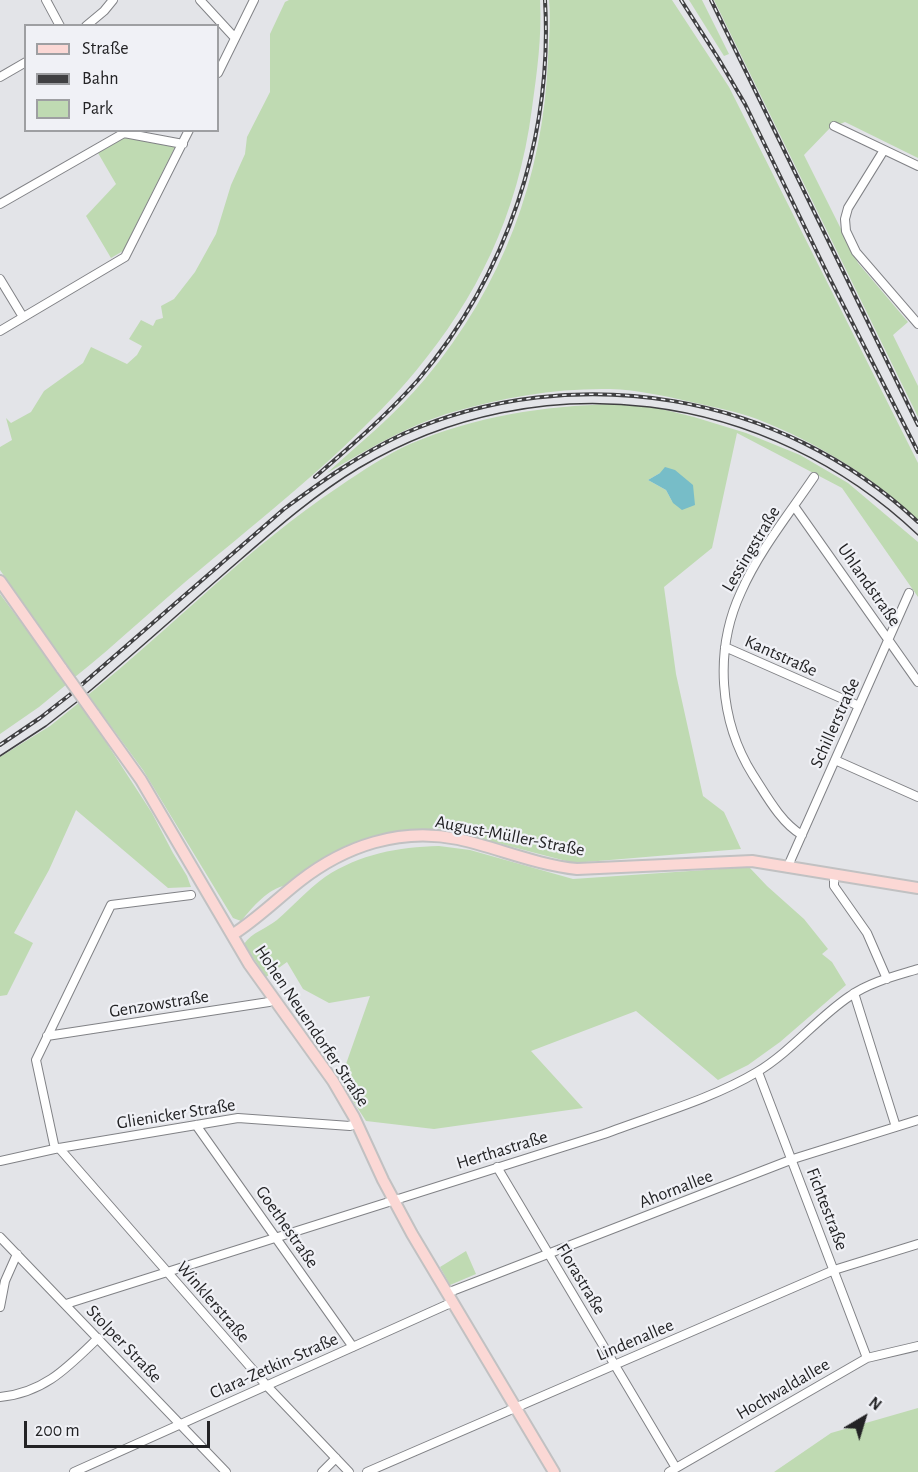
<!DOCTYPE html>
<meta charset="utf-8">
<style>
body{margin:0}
#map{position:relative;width:918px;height:1472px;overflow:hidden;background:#e3e4e8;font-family:"Alegreya Sans",sans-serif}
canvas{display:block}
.legend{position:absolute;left:24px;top:24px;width:195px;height:108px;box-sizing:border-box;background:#f0f1f6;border:2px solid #9e9fa2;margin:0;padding:8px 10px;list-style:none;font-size:18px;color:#232325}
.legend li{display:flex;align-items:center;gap:12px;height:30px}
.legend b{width:30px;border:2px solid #9e9fa2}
.north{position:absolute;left:834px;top:1388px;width:60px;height:60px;-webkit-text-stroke:4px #f0f1f6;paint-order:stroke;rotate:38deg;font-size:16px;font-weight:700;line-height:24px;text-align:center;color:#232325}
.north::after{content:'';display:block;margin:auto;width:21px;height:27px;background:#232325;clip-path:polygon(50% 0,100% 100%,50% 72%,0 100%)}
.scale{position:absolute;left:24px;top:1421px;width:186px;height:27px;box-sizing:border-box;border:3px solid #232325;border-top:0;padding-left:8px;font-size:18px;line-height:21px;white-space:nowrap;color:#232325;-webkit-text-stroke:4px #f0f1f6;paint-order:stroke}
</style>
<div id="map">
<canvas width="918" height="1472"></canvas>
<ul class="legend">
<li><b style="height:8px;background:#fbd8d5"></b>Straße</li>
<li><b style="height:8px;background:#404042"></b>Bahn</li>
<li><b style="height:16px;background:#bfdab2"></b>Park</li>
</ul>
<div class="north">N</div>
<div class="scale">200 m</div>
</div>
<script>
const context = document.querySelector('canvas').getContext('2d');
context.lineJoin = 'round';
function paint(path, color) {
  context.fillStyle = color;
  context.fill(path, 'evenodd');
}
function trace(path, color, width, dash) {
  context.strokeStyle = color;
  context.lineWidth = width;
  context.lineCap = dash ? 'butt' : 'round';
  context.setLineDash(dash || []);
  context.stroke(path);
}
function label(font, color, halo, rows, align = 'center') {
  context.font = font + ' "Alegreya Sans",sans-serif';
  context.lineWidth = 4.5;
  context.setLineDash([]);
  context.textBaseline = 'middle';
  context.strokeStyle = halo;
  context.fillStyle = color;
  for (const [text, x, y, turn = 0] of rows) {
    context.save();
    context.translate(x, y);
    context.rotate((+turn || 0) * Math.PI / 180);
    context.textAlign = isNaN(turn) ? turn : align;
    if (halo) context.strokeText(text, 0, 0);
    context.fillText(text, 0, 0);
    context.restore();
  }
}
paint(new Path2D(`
 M 289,0 L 540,0 C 542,37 537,72 532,108 C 504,326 361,437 202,568 C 159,603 119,642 75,677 L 0,570 L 0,447 L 12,440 L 6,418 L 11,423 L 31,412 L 44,391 L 83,363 L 91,347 L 127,364 L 137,355 L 142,346 L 129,339 L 141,320 L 153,326 L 156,320 L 163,318 L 161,306 L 174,299 L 195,272 L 216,234 L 231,185 L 245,154 L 247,137 L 270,92 L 270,34 L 285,2 Z
 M 549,0 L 672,0 L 729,87 L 918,463 L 918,520 C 872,476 816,442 757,419 C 736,411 713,407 691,402 C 665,396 638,390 610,389 C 558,388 504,397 453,412 C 408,425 367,450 327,473 C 360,443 396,414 425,379 C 502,286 543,179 548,59 C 549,40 551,19 549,0 Z
 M 689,0 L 702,0 L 729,54 L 724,56 Z
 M 714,0 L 918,0 L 918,158 L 845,122 L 830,128 L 804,155 L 858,263 L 908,322 L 893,335 L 918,386 L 918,417 Z
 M 131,136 L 175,147 L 123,251 L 111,258 L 86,216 L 116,184 L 98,153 L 126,137 Z
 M 614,404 L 657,408 L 694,417 L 746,433 L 800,455 L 848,483 L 918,542 L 918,597 L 842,488 L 737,433 L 712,548 L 664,587 L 676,674 L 703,796 L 724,812 L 741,849 L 574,863 L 439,828 L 386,835 L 348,845 L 287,885 C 267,889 254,906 241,921 L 233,918 L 143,770 L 88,695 C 173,627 249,546 340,486 C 362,471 386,455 410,444 C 477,416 542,406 614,404 ZM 660,473 L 673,503 L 666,490 L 648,480 Z
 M 0,594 L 67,684 L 39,707 L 0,734 Z
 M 80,702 L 152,813 L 173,853 L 187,876 L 191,887 L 168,888 L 76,810 L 49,870 L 14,933 L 33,943 L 7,995 L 0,996 L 0,757 L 50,726 Z
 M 439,846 L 470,850 L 573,879 L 749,867 L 767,886 L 804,919 L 828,949 L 822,954 L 832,962 L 846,985 L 780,1042 L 748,1065 L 718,1080 L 636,1011 L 531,1051 L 583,1108 L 434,1129 L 366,1121 L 340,1081 L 370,996 L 329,1003 L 303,989 L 287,962 L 266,977 L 244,944 C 252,932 266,929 277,920 C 293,906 307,890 325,877 C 360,854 398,847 439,846 Z
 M 466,1251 L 476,1274 L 450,1285 L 440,1267 Z
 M 918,1408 L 918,1472 L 774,1472 L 831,1433 Z`), '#bfdab2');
paint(new Path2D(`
 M 665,467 L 675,470 L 693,485 L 695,505 L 682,510 L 673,503 L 666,490 L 648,480 L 660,473 Z`), '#77bdc8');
const minor = new Path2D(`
 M 46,0 L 60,26
 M 200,0 L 235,38
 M 86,26 L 104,11 L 113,0
 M 218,73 L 254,0
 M 0,77 L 26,62
 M 834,126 L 918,166
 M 122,130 L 124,133 L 183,144
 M 884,150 L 848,208 L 845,219 L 846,231 L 856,252 L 918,324
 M 0,204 L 124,133
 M 0,279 L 23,317
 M 0,331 L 125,257 L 189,130
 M 794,506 L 918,682
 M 725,647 L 859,706
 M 835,760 L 918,797
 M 802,835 C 781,823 766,795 753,775 C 719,721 714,650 741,592 C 759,551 789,514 814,477
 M 788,866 L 909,593
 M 834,874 L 834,886 L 867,933 L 887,979
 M 854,993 L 896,1127
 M 47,1036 L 269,1002 L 274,999
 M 758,1072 L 867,1358
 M 196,1125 L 353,1347
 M 59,1148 L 267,1386 L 349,1472
 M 55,1149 L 36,1060 L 111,905 L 191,895
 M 0,1161 L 59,1148 L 238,1118 L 350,1126 L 357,1123
 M 497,1167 L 676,1468
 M 0,1237 L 226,1472
 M 447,1293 L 793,1159 L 918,1120
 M 66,1304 L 604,1134 C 654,1115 712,1099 757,1072 C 792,1051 817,1018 850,996 C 870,982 895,976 918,969
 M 0,1307 L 5,1281 L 17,1254
 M 0,1397 C 44,1393 68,1367 98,1338
 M 74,1472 L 453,1302
 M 322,1472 L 336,1458
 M 367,1472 L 834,1270 L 918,1244
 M 669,1472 L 867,1358 L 918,1346`);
const major = new Path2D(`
 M 0,581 L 62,669
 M 94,714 L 141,780 L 249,964 L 333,1081 L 354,1117 L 383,1180 L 412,1234 L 554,1472
 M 232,935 C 256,920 277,899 300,881 C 345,846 400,827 458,839 C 498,848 537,865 577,869 L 752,861 L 918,888`);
trace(minor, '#818286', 10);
trace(major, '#c1c1c2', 14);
trace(minor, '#fff', 8);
trace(major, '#fbd8d5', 10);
trace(new Path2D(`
 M 0,756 L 46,726 L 78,701 C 133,655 186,607 240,560 C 278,527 316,494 359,468 C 540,360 767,391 918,535`), '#404042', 1.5);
const rail = new Path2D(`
 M 681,0 L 718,58 L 745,104 L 829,277 L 918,452
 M 711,0 L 918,425
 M 315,477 C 351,446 387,415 418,380 C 507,275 553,137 545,0
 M 0,745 L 40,718 L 72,693 L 284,509 C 322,481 360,454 403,434 C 575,358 781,393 918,522`);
trace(rail, '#404042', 4);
trace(rail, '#f0f1f6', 1.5, [4.5]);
const majorBridge = new Path2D(`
 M 62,669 L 94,714`);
trace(majorBridge, '#c1c1c2', 14, []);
trace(majorBridge, '#fbd8d5', 10);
label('18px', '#232325', '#f0f1f6', [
 ["Lessingstraße",751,549,-59],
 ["Uhlandstraße",869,585,55],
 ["Kantstraße",781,656,24],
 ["Schillerstraße",835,723,-66],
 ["August-Müller-Straße",510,836,11],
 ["Genzowstraße",159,1004,-9],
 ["Hohen Neuendorfer Straße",312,1026,56],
 ["Glienicker Straße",176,1114,-9],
 ["Herthastraße",502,1150,-17],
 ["Ahornallee",676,1189,-21],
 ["Fichtestraße",827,1209,69],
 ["Goethestraße",287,1227,55],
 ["Florastraße",581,1279,59],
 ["Winklerstraße",213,1302,49],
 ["Lindenallee",635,1340,-23],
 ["Stolper Straße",124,1344,46],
 ["Clara-Zetkin-Straße",274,1366,-24],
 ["Hochwaldallee",783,1389,-30]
]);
</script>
